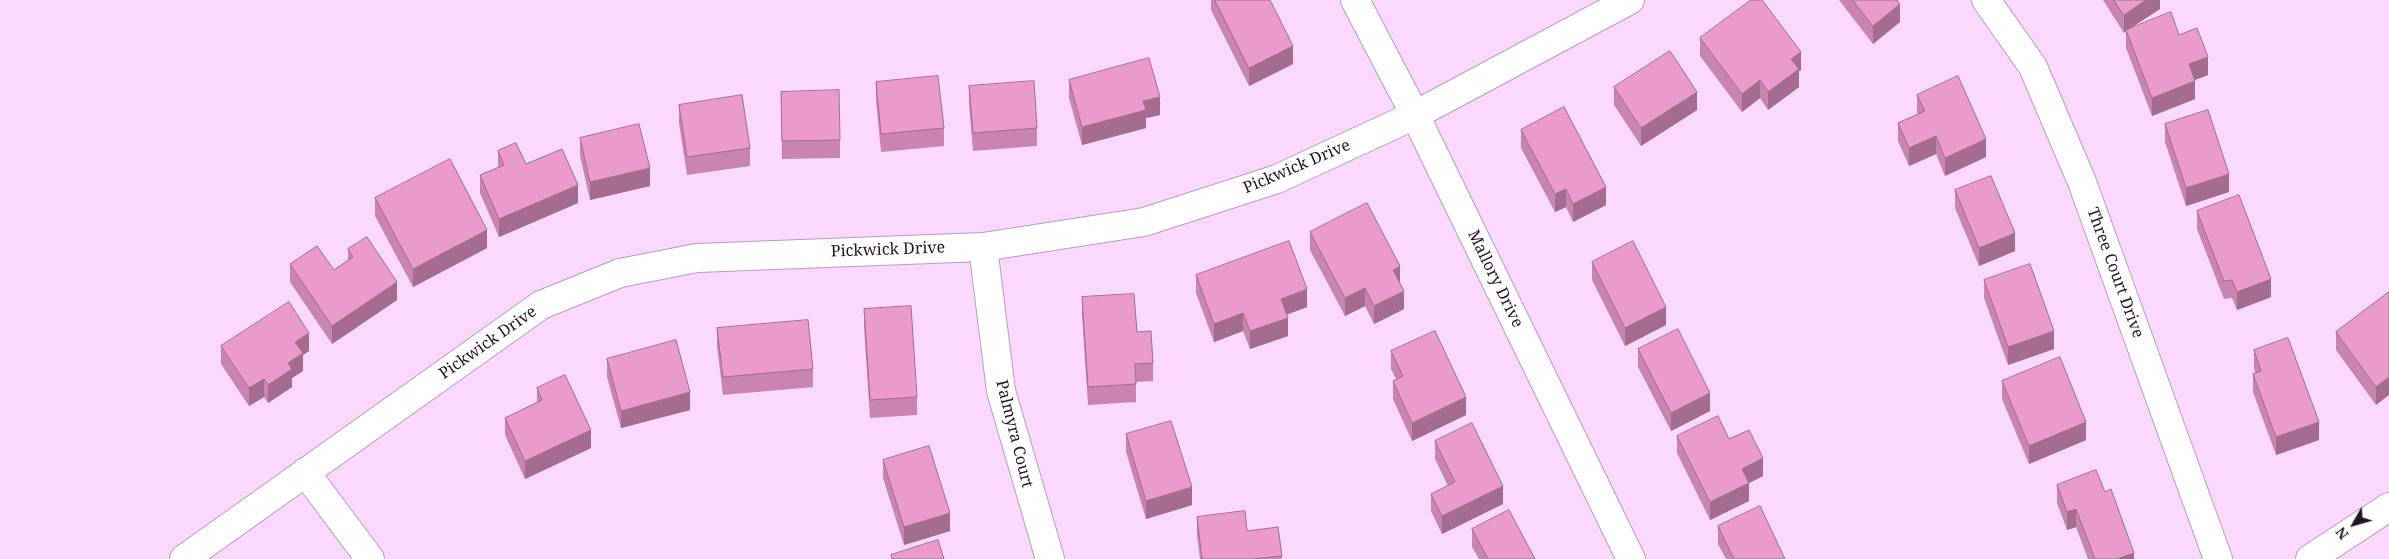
<!DOCTYPE html>
<style>
body{margin:0}
#map{position:relative;width:2389px;height:559px;overflow:hidden;background:#fbd9ff;font-family:"Noto Serif",serif}
canvas{display:block}
.north{position:absolute;left:2329px;top:499px;width:50px;height:50px;-webkit-text-stroke:4px #fff;paint-order:stroke;rotate:232deg;font-size:14px;font-weight:700;line-height:20px;text-align:center;color:#241526}
.north::after{content:'';display:block;margin:auto;width:18px;height:22px;background:#241526;clip-path:polygon(50% 0,100% 100%,50% 72%,0 100%)}
</style>
<div id="map">
<canvas width="2389" height="559"></canvas>
<div class="north">N</div>
</div>
<script>
const context = document.querySelector('canvas').getContext('2d');
context.lineJoin = 'round';
function trace(path, color, width, dash) {
  context.strokeStyle = color;
  context.lineWidth = width;
  context.lineCap = dash ? 'butt' : 'round';
  context.setLineDash(dash || []);
  context.stroke(path);
}
function paint(path, color) {
  context.fillStyle = color;
  context.fill(path, 'evenodd');
}
function label(font, color, halo, rows, align = 'center') {
  context.font = font + ' "Noto Serif",serif';
  context.lineWidth = 4.5;
  context.setLineDash([]);
  context.textBaseline = 'middle';
  context.strokeStyle = halo;
  context.fillStyle = color;
  for (const [text, x, y, turn = 0] of rows) {
    context.save();
    context.translate(x, y);
    context.rotate((+turn || 0) * Math.PI / 180);
    context.textAlign = isNaN(turn) ? turn : align;
    if (halo) context.strokeText(text, 0, 0);
    context.fillText(text, 0, 0);
    context.restore();
  }
}
const minor = new Path2D(`
 M 1355,0 L 1415,115 L 1631,559
 M 1986,0 L 2033,67 L 2082,182 L 2218,559
 M 983,247 L 1001,391 L 1050,559
 M 305,472 L 370,559
 M 184,559 L 541,305 L 620,273 L 697,258 L 983,247 L 1144,222 L 1277,179 L 1415,115 L 1630,0
 M 2310,559 L 2389,507`);
trace(minor, '#bf97c4', 30);
trace(minor, '#fff', 28);
paint(new Path2D(`
 M 1211,0 L 1270,0 L 1293,64 L 1249,86 L 1211,10 Z
 M 1839,0 L 1898,0 L 1900,22 L 1873,44 Z
 M 2103,0 L 2160,0 L 2160,9 L 2132,27 L 2179,35 L 2208,75 L 2195,80 L 2195,99 L 2152,116 L 2126,48 L 2126,31 L 2124,33 Z
 M 1700,38 L 1801,70 L 1799,71 L 1799,87 L 1768,110 L 1760,98 L 1742,112 L 1700,56 Z
 M 1069,80 L 1160,115 L 1146,118 L 1146,128 L 1082,145 L 1069,98 Z
 M 876,82 L 944,128 L 944,146 L 881,152 L 876,100 Z
 M 969,86 L 1037,128 L 1037,146 L 973,151 L 969,104 Z
 M 1614,87 L 1697,110 L 1641,146 L 1614,105 Z
 M 781,92 L 840,140 L 840,158 L 782,159 Z
 M 1917,95 L 1986,157 L 1945,176 L 1936,154 L 1909,166 L 1898,141 L 1898,123 L 1918,114 L 1917,113 Z
 M 679,105 L 750,148 L 750,166 L 687,175 L 679,123 Z
 M 2165,124 L 2229,192 L 2186,206 L 2165,142 Z
 M 1521,130 L 1606,205 L 1573,222 L 1566,207 L 1555,212 L 1521,148 Z
 M 580,138 L 650,186 L 590,200 L 580,156 Z
 M 498,151 L 526,164 L 578,203 L 499,237 L 480,193 L 480,175 L 498,168 Z
 M 1955,190 L 2015,251 L 1979,266 L 1955,208 Z
 M 375,198 L 487,248 L 413,287 L 375,216 Z
 M 2197,211 L 2271,297 L 2237,310 L 2232,298 L 2224,299 L 2197,229 Z
 M 1310,232 L 1404,309 L 1374,324 L 1365,306 L 1345,316 L 1310,250 Z
 M 348,249 L 397,300 L 332,344 L 290,282 L 290,264 L 334,270 L 348,260 Z
 M 1592,262 L 1666,325 L 1625,346 L 1592,280 Z
 M 1196,275 L 1307,307 L 1287,314 L 1288,336 L 1250,349 L 1243,331 L 1214,342 L 1196,293 Z
 M 1984,280 L 2054,349 L 2008,365 L 1984,298 Z
 M 2389,292 L 2376,405 L 2336,350 L 2336,332 Z
 M 1082,297 L 1137,332 L 1153,363 L 1153,381 L 1136,382 L 1136,402 L 1088,405 L 1082,315 Z
 M 864,309 L 917,397 L 917,415 L 870,418 L 864,327 Z
 M 717,328 L 813,369 L 813,387 L 723,395 L 717,346 Z
 M 221,346 L 309,351 L 303,355 L 303,371 L 292,378 L 292,387 L 268,403 L 264,397 L 249,406 L 221,364 Z
 M 1638,349 L 1710,411 L 1671,431 L 1638,367 Z
 M 2254,350 L 2319,440 L 2276,455 L 2253,392 L 2253,374 L 2255,373 L 2254,368 Z
 M 1391,351 L 1466,415 L 1412,441 L 1393,399 L 1393,381 L 1396,379 L 1391,369 Z
 M 607,359 L 690,410 L 621,428 L 607,377 Z
 M 2002,381 L 2086,440 L 2029,464 L 2002,399 Z
 M 537,388 L 591,448 L 525,479 L 505,435 L 505,418 L 537,403 Z
 M 1126,434 L 1192,505 L 1146,519 L 1126,452 Z
 M 1677,436 L 1729,439 L 1763,476 L 1749,483 L 1749,501 L 1710,520 L 1677,453 Z
 M 1435,441 L 1503,504 L 1442,534 L 1431,511 L 1431,494 L 1448,486 L 1435,459 Z
 M 883,460 L 950,531 L 904,545 L 883,478 Z
 M 2057,485 L 2105,492 L 2134,559 L 2088,559 L 2076,527 L 2067,530 L 2057,503 Z
 M 1197,517 L 1247,531 L 1282,556 L 1282,559 L 1200,559 L 1197,535 Z
 M 1718,526 L 1785,559 L 1726,559 L 1718,544 Z
 M 1472,529 L 1535,559 L 1479,559 L 1472,547 Z`), '#c985af');
paint(new Path2D(`
 M 2146,0 L 2160,0 L 2160,9 L 2126,31 L 2126,30 L 2126,31 L 2124,33 L 2124,15 Z
 M 1900,4 L 1900,22 L 1873,44 L 1873,26 Z
 M 1293,46 L 1293,64 L 1249,86 L 1249,68 Z
 M 1801,52 L 1801,70 L 1799,71 L 1799,87 L 1768,110 L 1768,92 L 1791,59 Z
 M 2208,57 L 2208,75 L 2189,82 L 2189,64 Z
 M 1760,80 L 1760,98 L 1742,112 L 1742,94 Z
 M 2195,81 L 2195,99 L 2152,116 L 2152,98 Z
 M 1697,92 L 1697,110 L 1641,146 L 1641,128 Z
 M 1160,97 L 1160,115 L 1146,118 L 1146,128 L 1082,145 L 1082,127 L 1143,101 Z
 M 1936,136 L 1936,154 L 1909,166 L 1909,148 Z
 M 1986,139 L 1986,157 L 1945,176 L 1945,158 Z
 M 650,168 L 650,186 L 590,200 L 590,182 Z
 M 2229,174 L 2229,192 L 2186,206 L 2186,188 Z
 M 578,185 L 578,203 L 499,237 L 499,219 Z
 M 1606,187 L 1606,205 L 1573,222 L 1573,204 Z
 M 1566,189 L 1566,207 L 1555,212 L 1555,194 Z
 M 487,230 L 487,248 L 413,287 L 413,269 Z
 M 2015,233 L 2015,251 L 1979,266 L 1979,248 Z
 M 1400,266 L 1400,284 L 1393,270 Z
 M 2271,279 L 2271,297 L 2237,310 L 2237,292 Z
 M 397,282 L 397,300 L 332,344 L 332,326 Z
 M 1365,288 L 1365,306 L 1345,316 L 1345,298 Z
 M 1307,289 L 1307,307 L 1281,317 L 1281,299 Z
 M 1404,291 L 1404,309 L 1374,324 L 1374,306 Z
 M 1666,307 L 1666,325 L 1625,346 L 1625,328 Z
 M 1243,313 L 1243,331 L 1214,342 L 1214,324 Z
 M 1288,318 L 1288,336 L 1250,349 L 1250,331 Z
 M 2054,331 L 2054,349 L 2008,365 L 2008,347 Z
 M 309,333 L 309,351 L 303,355 L 303,371 L 292,378 L 292,387 L 268,403 L 268,385 L 288,363 L 295,342 Z
 M 2389,377 L 2389,395 L 2376,405 L 2376,387 Z
 M 264,379 L 264,397 L 249,406 L 249,388 Z
 M 690,392 L 690,410 L 621,428 L 621,411 Z
 M 1710,393 L 1710,411 L 1671,431 L 1671,413 Z
 M 1466,397 L 1466,415 L 1412,441 L 1412,423 Z
 M 2086,422 L 2086,440 L 2029,464 L 2029,446 Z
 M 2319,422 L 2319,440 L 2276,455 L 2276,437 Z
 M 591,430 L 591,448 L 525,479 L 525,461 Z
 M 1763,458 L 1763,476 L 1749,483 L 1749,501 L 1710,520 L 1710,502 L 1742,469 Z
 M 1503,486 L 1503,504 L 1442,534 L 1442,516 Z
 M 1192,487 L 1192,505 L 1146,519 L 1146,501 Z
 M 2076,509 L 2076,527 L 2067,530 L 2067,512 Z
 M 950,513 L 950,531 L 904,545 L 904,527 Z
 M 2134,553 L 2134,559 L 2117,559 Z`), '#a46c8e');
const building = new Path2D(`
 M 1215,0 L 1270,0 L 1293,46 L 1249,68 Z
 M 1751,0 L 1762,0 L 1801,52 L 1791,59 L 1799,69 L 1768,92 L 1760,80 L 1742,94 L 1700,38 Z
 M 1853,0 L 1897,0 L 1900,4 L 1873,26 Z
 M 2114,0 L 2146,0 L 2124,15 Z
 M 2171,12 L 2179,35 L 2197,28 L 2208,57 L 2189,64 L 2195,81 L 2152,98 L 2126,30 Z
 M 1670,51 L 1697,92 L 1641,128 L 1614,87 Z
 M 1149,58 L 1160,97 L 1143,101 L 1146,110 L 1082,127 L 1069,80 Z
 M 938,76 L 944,128 L 881,134 L 876,82 Z
 M 1958,76 L 1986,139 L 1945,158 L 1936,136 L 1909,148 L 1898,123 L 1925,111 L 1917,95 Z
 M 1034,81 L 1037,128 L 973,133 L 969,86 Z
 M 839,90 L 840,140 L 782,141 L 781,92 Z
 M 742,95 L 750,148 L 687,157 L 679,105 Z
 M 1564,107 L 1606,187 L 1573,204 L 1566,189 L 1555,194 L 1521,130 Z
 M 2208,110 L 2229,174 L 2186,188 L 2165,124 Z
 M 639,124 L 650,168 L 590,182 L 580,138 Z
 M 516,143 L 526,164 L 562,149 L 578,185 L 499,219 L 480,175 L 504,165 L 498,151 Z
 M 450,159 L 487,230 L 413,269 L 375,198 Z
 M 1991,176 L 2015,233 L 1979,248 L 1955,190 Z
 M 2239,195 L 2271,279 L 2237,292 L 2232,280 L 2224,281 L 2197,211 Z
 M 1367,203 L 1400,266 L 1393,270 L 1404,291 L 1374,306 L 1365,288 L 1345,298 L 1310,232 Z
 M 367,237 L 397,282 L 332,326 L 290,264 L 317,246 L 334,270 L 353,257 L 348,249 Z
 M 1289,241 L 1307,289 L 1281,299 L 1288,318 L 1250,331 L 1243,313 L 1214,324 L 1196,275 Z
 M 1633,241 L 1666,307 L 1625,328 L 1592,262 Z
 M 2030,264 L 2054,331 L 2008,347 L 1984,280 Z
 M 2389,292 L 2389,377 L 2376,387 L 2336,332 Z
 M 1134,294 L 1137,332 L 1151,331 L 1153,363 L 1135,364 L 1136,384 L 1088,387 L 1082,297 Z
 M 289,302 L 309,333 L 295,342 L 303,353 L 288,363 L 292,369 L 268,385 L 264,379 L 249,388 L 221,346 Z
 M 911,306 L 917,397 L 870,400 L 864,309 Z
 M 808,320 L 813,369 L 723,377 L 717,328 Z
 M 1678,329 L 1710,393 L 1671,413 L 1638,349 Z
 M 1435,331 L 1466,397 L 1412,423 L 1393,381 L 1403,376 L 1391,351 Z
 M 2288,338 L 2319,422 L 2276,437 L 2253,374 L 2261,371 L 2254,350 Z
 M 676,340 L 690,392 L 621,411 L 607,359 Z
 M 2060,357 L 2086,422 L 2029,446 L 2002,381 Z
 M 565,375 L 591,430 L 525,461 L 505,418 L 542,400 L 537,388 Z
 M 1718,416 L 1729,439 L 1749,430 L 1763,458 L 1742,469 L 1749,483 L 1710,502 L 1677,436 Z
 M 1171,421 L 1192,487 L 1146,501 L 1126,434 Z
 M 1472,423 L 1503,486 L 1442,516 L 1431,494 L 1455,482 L 1435,441 Z
 M 929,446 L 950,513 L 904,527 L 883,460 Z
 M 2096,470 L 2105,492 L 2111,489 L 2134,553 L 2117,559 L 2095,559 L 2076,509 L 2067,512 L 2057,485 Z
 M 1760,506 L 1785,559 L 1734,559 L 1718,526 Z
 M 1509,510 L 1535,559 L 1488,559 L 1472,529 Z
 M 1245,511 L 1247,531 L 1278,527 L 1282,556 L 1252,559 L 1202,559 L 1197,517 Z
 M 938,540 L 944,559 L 892,559 L 891,555 Z`);
paint(building, '#ea9bcb');
trace(building, '#a46c8e', 1);
label('16px', '#241526', '#fff', [
 ["Pickwick Drive",1297,167,-23],
 ["Pickwick Drive",888,250,-2],
 ["Three Court Drive",2115,273,70],
 ["Mallory Drive",1495,279,64],
 ["Pickwick Drive",488,343,-35],
 ["Palmyra Court",1014,434,76]
]);
</script>
